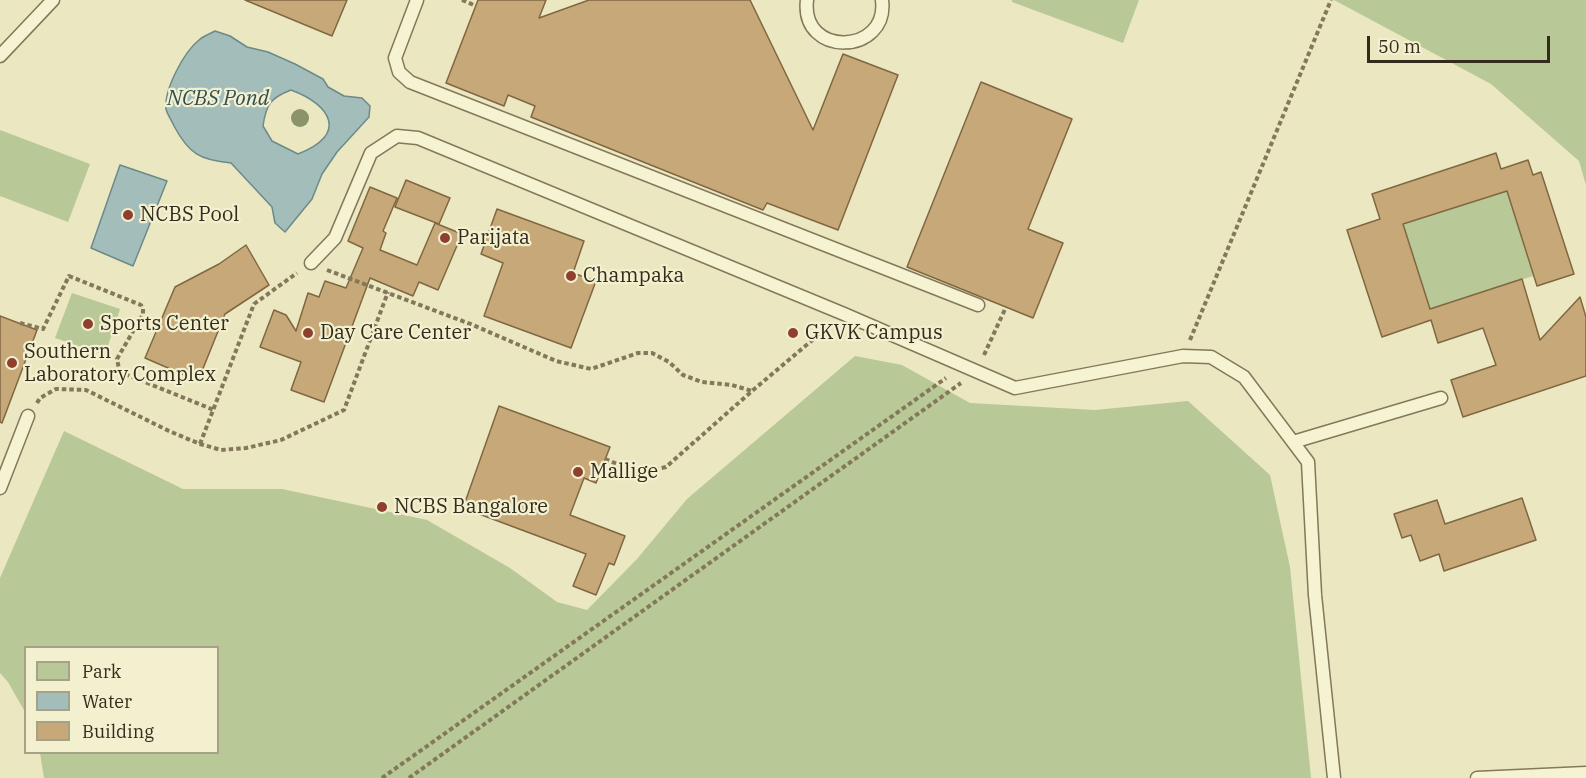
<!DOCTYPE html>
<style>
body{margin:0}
#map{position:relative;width:1586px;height:778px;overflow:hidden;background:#ebe7c1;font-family:"IBM Plex Serif",serif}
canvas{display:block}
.legend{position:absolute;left:24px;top:646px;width:195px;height:108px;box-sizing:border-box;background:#f3f0d0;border:2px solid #a6a288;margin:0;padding:8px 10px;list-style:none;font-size:18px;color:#332c1d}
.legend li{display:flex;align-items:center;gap:12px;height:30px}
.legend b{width:30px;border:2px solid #a6a288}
.scale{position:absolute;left:1367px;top:36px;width:183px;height:27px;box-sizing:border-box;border:3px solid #332c1d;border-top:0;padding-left:8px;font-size:18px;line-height:21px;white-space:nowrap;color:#332c1d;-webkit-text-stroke:4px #f3f0d0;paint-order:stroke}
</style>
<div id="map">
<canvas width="1586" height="778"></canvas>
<ul class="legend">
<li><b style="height:16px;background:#b8c896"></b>Park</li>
<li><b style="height:16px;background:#a3bdbb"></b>Water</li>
<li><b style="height:16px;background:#c7a979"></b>Building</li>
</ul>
<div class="scale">50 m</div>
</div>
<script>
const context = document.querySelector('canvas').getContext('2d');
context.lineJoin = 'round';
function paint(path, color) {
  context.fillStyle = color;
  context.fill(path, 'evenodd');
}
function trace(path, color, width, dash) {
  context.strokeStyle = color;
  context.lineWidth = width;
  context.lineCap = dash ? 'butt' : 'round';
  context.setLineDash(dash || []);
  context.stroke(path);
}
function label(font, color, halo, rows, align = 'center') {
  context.font = font + ' "IBM Plex Serif",serif';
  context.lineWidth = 4.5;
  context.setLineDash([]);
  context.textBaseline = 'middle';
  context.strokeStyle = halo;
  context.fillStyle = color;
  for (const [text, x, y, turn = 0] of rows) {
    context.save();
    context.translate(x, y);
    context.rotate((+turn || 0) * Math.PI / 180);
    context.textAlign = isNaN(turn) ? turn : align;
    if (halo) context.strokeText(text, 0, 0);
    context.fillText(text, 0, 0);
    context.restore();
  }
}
paint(new Path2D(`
 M 1012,0 L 1139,0 L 1123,43 L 1012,2 Z
 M 1334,0 L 1586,0 L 1586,185 L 1579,161 L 1491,84 Z
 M 0,130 L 90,164 L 68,222 L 0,196 Z
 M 1507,191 L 1533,276 L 1430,309 L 1403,224 Z
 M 72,293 L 120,309 L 105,355 L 55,338 Z
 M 855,356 L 902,365 L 970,403 L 1095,410 L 1188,401 L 1270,475 L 1290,567 L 1311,778 L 44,778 L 40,753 L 218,752 L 218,648 L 26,648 L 25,712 L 8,682 L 0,673 L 0,578 L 64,431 L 183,489 L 282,489 L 427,520 L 510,568 L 557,602 L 587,610 L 637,559 L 687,499 Z`), '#b8c896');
const water = new Path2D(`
 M 215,31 L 230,36 L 247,47 L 268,52 L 295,64 L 323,79 L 328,87 L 344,96 L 362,98 L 370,106 L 369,117 L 337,152 L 322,174 L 312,199 L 285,232 L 275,223 L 272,207 L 231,163 C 200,160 189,154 174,126 C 172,121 167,114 166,109 C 164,89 184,52 199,40 C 203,36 210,34 215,31 ZM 291,90 C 332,105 348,135 298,154 L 272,141 L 263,126 C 266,105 270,98 291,90 Z
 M 120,165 L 167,181 L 133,266 L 91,248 Z`);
paint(water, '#a3bdbb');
trace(water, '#6b8a89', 1.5);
const building = new Path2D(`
 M 245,0 L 347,0 L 332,36 Z
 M 478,0 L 546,0 L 539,18 L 589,0 L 750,0 L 813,130 L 843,54 L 898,75 L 838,230 L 767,203 L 763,210 L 531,117 L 535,106 L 508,95 L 504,106 L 446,83 Z
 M 981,82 L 1072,119 L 1028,229 L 1063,243 L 1033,318 L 907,267 Z
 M 1496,153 L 1501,169 L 1528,160 L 1533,175 L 1541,172 L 1574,274 L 1537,286 L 1507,191 L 1403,224 L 1430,309 L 1522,279 L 1540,340 L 1580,297 L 1586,317 L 1586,376 L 1463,417 L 1451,380 L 1496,365 L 1483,328 L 1438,343 L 1431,320 L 1382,337 L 1347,230 L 1380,219 L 1372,194 Z
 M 406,180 L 450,198 L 439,224 L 395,207 Z
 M 370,187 L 397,198 L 383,231 L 386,233 L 380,250 L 417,265 L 435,223 L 462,234 L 438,290 L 419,282 L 413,296 L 370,278 L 324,402 L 291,390 L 301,362 L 260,347 L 274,310 L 286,315 L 296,331 L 308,293 L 319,297 L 325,281 L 346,288 L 363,248 L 348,241 Z
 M 497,209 L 584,241 L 573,273 L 596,281 L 571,348 L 484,316 L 503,263 L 481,254 Z
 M 246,245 L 269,285 L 225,314 L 198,381 L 145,358 L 175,287 L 219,264 Z
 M 0,316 L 37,330 L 2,423 L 0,422 Z
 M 499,406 L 610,447 L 596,483 L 584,478 L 570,515 L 625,536 L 614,565 L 609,563 L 596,595 L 573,586 L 586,554 L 463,508 Z
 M 1522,498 L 1536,540 L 1444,571 L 1439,554 L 1420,561 L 1411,535 L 1402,538 L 1394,514 L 1437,500 L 1445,524 Z`);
paint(building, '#c7a979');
trace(building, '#806741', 1.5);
const lane = new Path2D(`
 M 417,0 L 395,58 L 399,72 L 410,82 L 978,305
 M 807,0 C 800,58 889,55 882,0
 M 0,56 L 53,0
 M 311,263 L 335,238 L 371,153 L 397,136 L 418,138 L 844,314 L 1015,388 L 1183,356 L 1211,357 L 1244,377 L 1308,462 L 1315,595 L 1334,778
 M 1293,442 L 1441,398
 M 0,488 L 28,416
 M 1477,778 L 1586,773`);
trace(lane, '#83785a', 15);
trace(new Path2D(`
 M 462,0 L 476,6
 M 327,270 L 473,325 L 556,361 L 591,369 L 638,353 L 652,353 L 669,362 L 683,375 L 702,382 L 732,385 L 752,391
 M 20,323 L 43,329 L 69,276 L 141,305 L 143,309 L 143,314 L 117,359 L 119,369 L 125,374 L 214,410
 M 1190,340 L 1331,0
 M 984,355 L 1006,307
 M 37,403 L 40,398 L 56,389 L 86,390 L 169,431 L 200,444 L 221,450 L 246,448 L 281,440 L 344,410 L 388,292
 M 200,444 L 254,304 L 297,273
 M 605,459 L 639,473 L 666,467 L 752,391 L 829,326
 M 382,778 L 946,378
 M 409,778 L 961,383`), '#83785a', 4, [4.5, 3]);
trace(lane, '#f6f3d3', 12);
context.fillStyle = '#8b936b';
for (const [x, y] of [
 [300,118]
]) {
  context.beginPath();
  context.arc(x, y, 9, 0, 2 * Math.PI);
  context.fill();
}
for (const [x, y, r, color] of [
 [128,215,6,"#8e402d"],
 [445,238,6,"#8e402d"],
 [571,276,6,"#8e402d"],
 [88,324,6,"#8e402d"],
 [308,333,6,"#8e402d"],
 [793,333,6,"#8e402d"],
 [12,363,6,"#8e402d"],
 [578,472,6,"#8e402d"],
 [382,507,6,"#8e402d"]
]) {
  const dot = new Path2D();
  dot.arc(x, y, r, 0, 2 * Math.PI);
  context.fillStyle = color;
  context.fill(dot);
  trace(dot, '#f3f0d0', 2);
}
label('20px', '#332c1d', '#f3f0d0', [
 ["NCBS Pool",140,215],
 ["Parijata",457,238],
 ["Champaka",583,276],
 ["Sports Center",100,324],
 ["Day Care Center",320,333],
 ["GKVK Campus",805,333],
 ["Southern",24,352],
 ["Laboratory Complex",24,375],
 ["Mallige",590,472],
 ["NCBS Bangalore",394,507]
], 'left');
label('italic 21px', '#2d4d52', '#f3f0d0', [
 ["NCBS Pond",218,99]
]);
</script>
